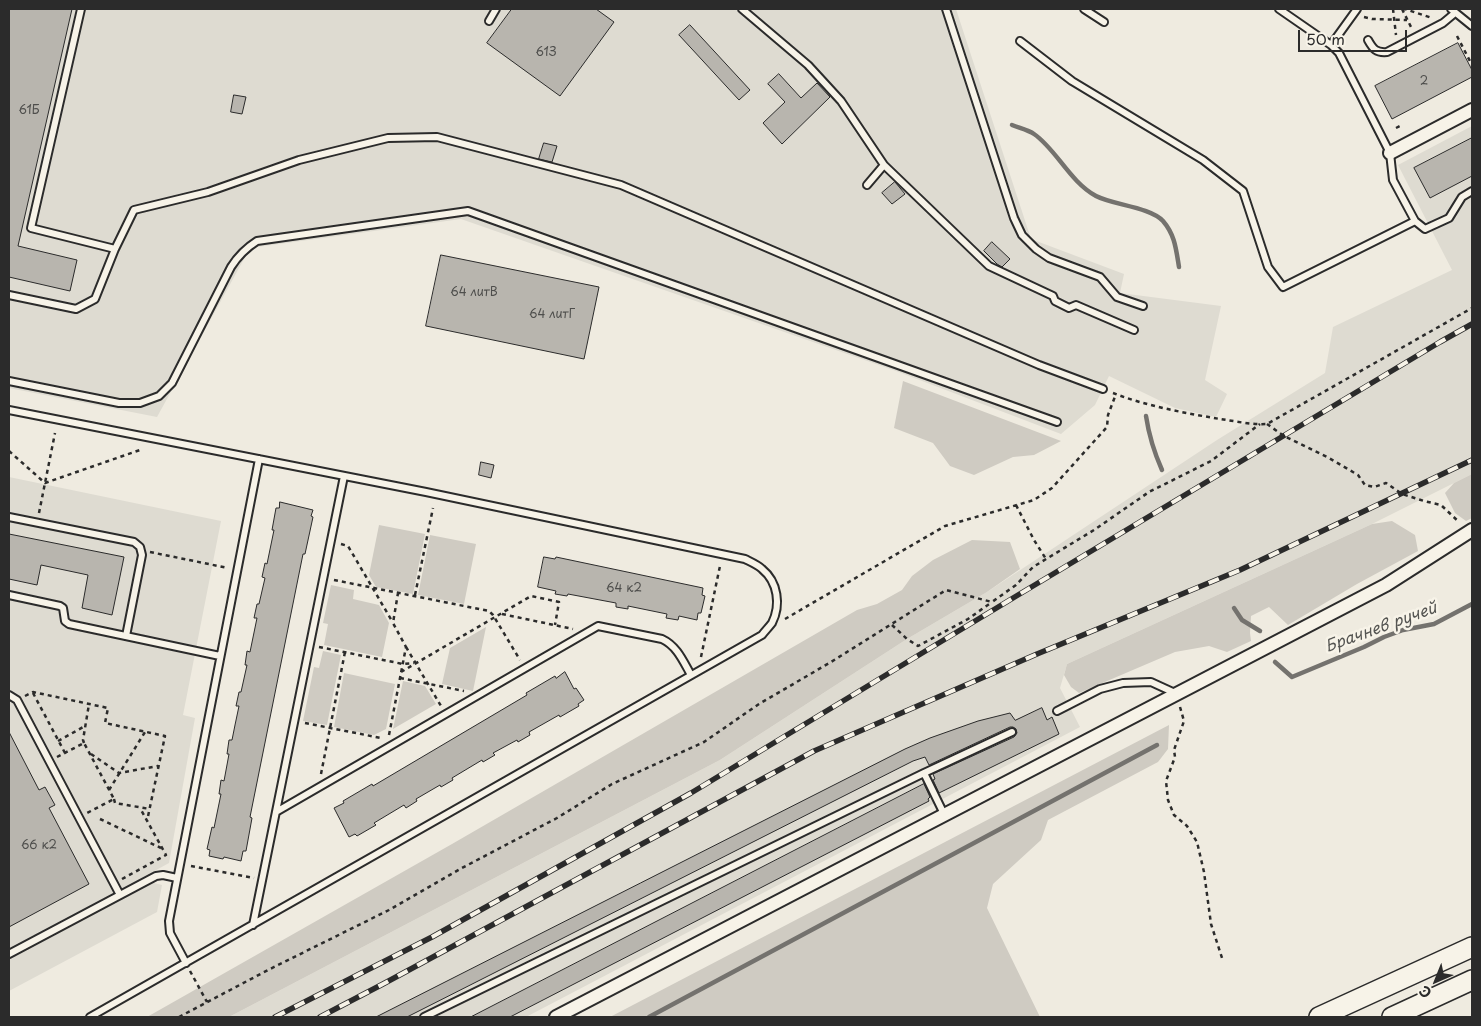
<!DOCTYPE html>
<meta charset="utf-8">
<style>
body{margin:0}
#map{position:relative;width:1481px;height:1026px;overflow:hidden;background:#efebe0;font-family:"Playpen Sans",sans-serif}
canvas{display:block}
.frame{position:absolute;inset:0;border:10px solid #2b2b2b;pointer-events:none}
.north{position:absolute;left:1411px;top:956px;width:50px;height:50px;-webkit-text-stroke:4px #f7f3e8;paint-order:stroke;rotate:224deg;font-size:14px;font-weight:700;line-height:20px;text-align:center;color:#2b2b2b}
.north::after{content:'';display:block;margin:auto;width:18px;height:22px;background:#2b2b2b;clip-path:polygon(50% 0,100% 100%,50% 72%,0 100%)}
.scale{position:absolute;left:1298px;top:30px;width:109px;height:22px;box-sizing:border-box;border:2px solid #2b2b2b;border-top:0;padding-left:6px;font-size:15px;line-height:18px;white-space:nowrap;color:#2b2b2b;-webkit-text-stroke:4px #f7f3e8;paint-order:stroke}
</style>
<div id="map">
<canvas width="1481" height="1026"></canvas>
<div class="frame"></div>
<div class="north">С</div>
<div class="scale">50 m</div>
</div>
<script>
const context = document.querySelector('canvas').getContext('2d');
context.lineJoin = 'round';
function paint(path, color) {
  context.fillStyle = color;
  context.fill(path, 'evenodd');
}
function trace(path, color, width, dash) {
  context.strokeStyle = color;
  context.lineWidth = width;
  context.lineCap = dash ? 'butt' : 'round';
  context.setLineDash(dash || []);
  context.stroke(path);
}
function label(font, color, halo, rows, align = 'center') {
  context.font = font + ' "Playpen Sans",sans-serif';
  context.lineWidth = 5;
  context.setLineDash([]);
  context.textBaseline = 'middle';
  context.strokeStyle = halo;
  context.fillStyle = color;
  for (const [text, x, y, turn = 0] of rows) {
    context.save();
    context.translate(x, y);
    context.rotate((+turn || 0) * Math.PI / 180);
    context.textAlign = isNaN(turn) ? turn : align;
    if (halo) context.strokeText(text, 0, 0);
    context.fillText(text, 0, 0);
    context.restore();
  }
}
paint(new Path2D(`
 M 9,9 L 956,9 L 1031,239 L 1124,274 L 1120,293 L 1221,306 L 1205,380 L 1227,394 L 1216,417 L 1175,408 L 1109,376 L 1095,405 L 1061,434 L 896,371 L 461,219 L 250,248 L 157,417 L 9,388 Z
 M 1472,126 L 1472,474 L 1372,524 L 1067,664 L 1060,688 L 1080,727 L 526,1017 L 229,1017 L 720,760 L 907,639 L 987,592 L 1217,440 L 1325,373 L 1333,327 L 1452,270 L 1398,165 Z
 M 9,477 L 221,521 L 183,715 L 195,718 L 169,863 L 149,874 L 154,883 L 162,885 L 157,912 L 9,991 Z`), '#dedbd1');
paint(new Path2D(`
 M 903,381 L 1061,441 L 1034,455 L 1013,457 L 974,475 L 950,466 L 933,443 L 894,428 Z
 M 1472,474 L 1472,518 L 1466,521 L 1455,513 L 1445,493 L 1454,483 Z
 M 1392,521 L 1415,535 L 1418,551 L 1357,584 L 1288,625 L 1269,607 L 1251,616 L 1250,633 L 1251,641 L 1227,652 L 1209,646 L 1175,652 L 1079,693 L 1071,687 L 1064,675 L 1067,664 L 1372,524 Z
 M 379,525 L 425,534 L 413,594 L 376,587 L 369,575 Z
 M 430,535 L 476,544 L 464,604 L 418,595 Z
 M 972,540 L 1010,542 L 1020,569 L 987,592 L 907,639 L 720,760 L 229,1017 L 147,1017 L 452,844 L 857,610 L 877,604 L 902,590 L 912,576 L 933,560 Z
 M 331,585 L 354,590 L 353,599 L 379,605 L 389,623 L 382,657 L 324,645 L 328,624 L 323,623 Z
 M 486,627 L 473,691 L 442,684 L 450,648 Z
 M 323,651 L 341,655 L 327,725 L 303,721 L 314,667 L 319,668 Z
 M 344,673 L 395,684 L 386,729 L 374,735 L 334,727 Z
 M 403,681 L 425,686 L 436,704 L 393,729 Z
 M 1169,725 L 1168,749 L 1158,762 L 1048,820 L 1041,840 L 993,884 L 987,908 L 1040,1017 L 610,1017 Z`), '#cfcbc2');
trace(new Path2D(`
 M 1012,125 C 1019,128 1028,130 1034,134 C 1056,149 1070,182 1096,196 C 1113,205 1150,207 1163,221 C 1175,235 1176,249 1179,267
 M 1146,416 C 1149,436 1154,452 1162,470
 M 1234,608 L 1242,620 L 1260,631
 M 1275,662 L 1292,677 L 1364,647 L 1384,637 L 1403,630 L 1434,624 L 1472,604
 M 649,1017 L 1157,745`), '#74726e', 4.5);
const building = new Path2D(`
 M 9,9 L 72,9 L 18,246 L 77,260 L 70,291 L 9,277 Z
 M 512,9 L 596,9 L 614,22 L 560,96 L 487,43 Z
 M 690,25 L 750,90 L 739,100 L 679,35 Z
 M 1458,43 L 1472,70 L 1472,77 L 1392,119 L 1375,86 Z
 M 779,74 L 801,98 L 817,83 L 830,97 L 782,144 L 763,123 L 785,102 L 768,84 Z
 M 234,95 L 246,97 L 242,114 L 231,112 Z
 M 1472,138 L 1472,176 L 1430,198 L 1414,168 Z
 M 544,143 L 557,146 L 552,162 L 539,159 Z
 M 895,182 L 905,194 L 892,204 L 882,193 Z
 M 992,242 L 1010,259 L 1002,267 L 997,264 L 984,251 Z
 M 441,255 L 599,287 L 584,359 L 426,326 Z
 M 481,462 L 494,465 L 491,478 L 479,475 Z
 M 280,502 L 313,510 L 311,516 L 313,517 L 305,554 L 303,554 L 250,817 L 252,818 L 246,851 L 243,851 L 241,861 L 224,857 L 223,859 L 209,856 L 210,850 L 207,849 L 212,827 L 214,828 L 221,794 L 219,794 L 221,780 L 224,781 L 229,754 L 227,754 L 229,740 L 232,740 L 235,725 L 239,706 L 236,706 L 239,692 L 241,692 L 247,665 L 245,665 L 247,651 L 250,652 L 257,618 L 254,618 L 257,604 L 259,604 L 265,578 L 262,577 L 265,563 L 267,564 L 274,530 L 272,530 L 276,508 L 279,508 Z
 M 9,534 L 124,557 L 112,615 L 82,608 L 88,575 L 41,565 L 37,585 L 9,579 Z
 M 544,557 L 555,559 L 556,557 L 703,588 L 702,595 L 705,596 L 701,613 L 698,613 L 697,620 L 679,616 L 678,620 L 666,618 L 667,614 L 628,606 L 628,609 L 616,607 L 616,603 L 568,594 L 567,596 L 555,594 L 556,591 L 538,587 Z
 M 565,672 L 574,689 L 576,688 L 584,700 L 578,704 L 579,706 L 560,717 L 559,715 L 529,732 L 530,735 L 518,742 L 517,740 L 493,753 L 495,755 L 483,762 L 482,760 L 452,778 L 453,780 L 441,787 L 440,785 L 416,799 L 417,801 L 406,808 L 404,805 L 374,823 L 376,825 L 357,836 L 355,834 L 349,837 L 334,808 L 344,803 L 343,801 L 372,784 L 373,786 L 527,695 L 526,693 L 555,676 L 556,678 Z
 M 1042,708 L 1047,720 L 1052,717 L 1059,734 L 939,793 L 933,780 L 935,779 L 933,774 L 1014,737 L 1017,733 L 1016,729 L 1013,727 L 1010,727 L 929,765 L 925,757 L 913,761 L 407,1017 L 376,1017 L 905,749 L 930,738 L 978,721 L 1010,713 L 1015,720 Z
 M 9,732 L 39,790 L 45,787 L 55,805 L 49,808 L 89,884 L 9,927 Z
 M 924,784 L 930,797 L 928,799 L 929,801 L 510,1017 L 471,1017 Z`);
paint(building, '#b8b5ae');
trace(building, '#2b2b2b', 1);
const lane = new Path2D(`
 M 81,9 L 31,228 L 115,249
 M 742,9 L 808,65 L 841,101 L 884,165 L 867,185
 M 946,9 L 1014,218 L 1022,235 L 1036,249 L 1049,258 L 1100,277 L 1117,297 L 1143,306
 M 1084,9 L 1104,22
 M 1451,9 L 1472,26
 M 489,21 L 496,9
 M 1368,40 C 1373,49 1376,53 1387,52 L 1443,23 L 1455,13
 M 1020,41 L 1072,81 L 1203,160 L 1243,191 L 1268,267 L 1283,287 L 1415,221 L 1393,180 L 1390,153 L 1339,53 L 1331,45 L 1279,9
 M 1331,45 L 1357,9
 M 884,165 L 989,266 L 1053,296 L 1055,301 L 1069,308 L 1076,305 L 1134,330
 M 1415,221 L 1425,229 L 1449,218 L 1462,197 L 1472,191
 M 9,295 L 76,309 L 95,299 L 115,249 L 134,210 L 208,192 L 299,160 L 388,138 L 437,137 L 621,185 L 1039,365 L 1103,389
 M 9,381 L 119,403 L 140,403 L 159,396 L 172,383 L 231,267 C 238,256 246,248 257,241 L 468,211 L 1057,422
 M 9,410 L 426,492 L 745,559 C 751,562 758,565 762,569 C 778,582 781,605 772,623 C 769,627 765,631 762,635 L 90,1017
 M 9,517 L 134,542 L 140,547 L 142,555 L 126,636
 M 9,595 L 60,606 L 63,608 L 65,621 L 69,624 L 220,656
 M 9,695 L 17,700 L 120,895
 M 1057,711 L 1100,689 L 1123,683 L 1151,682 L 1175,693
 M 924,773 L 1012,732
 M 276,812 L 598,626 L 662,639 C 677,646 683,661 691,675
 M 253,925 L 344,476
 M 9,954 L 156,876 L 163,875 L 177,878
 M 186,963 L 170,933 L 169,921 L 259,459
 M 424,1017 L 924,773 L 944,814`);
const street = new Path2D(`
 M 1390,153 L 1472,110
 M 556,1017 L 1386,585 L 1472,530`);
const secondary = new Path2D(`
 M 1319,1017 L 1472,947
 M 1392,1017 L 1472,980`);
trace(lane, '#2b2b2b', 10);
trace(street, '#2b2b2b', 16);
trace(secondary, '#2b2b2b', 22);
trace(new Path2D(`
 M 1393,9 L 1396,35
 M 1402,9 L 1412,29
 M 1403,10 L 1405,9 L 1432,18
 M 1364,17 L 1372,19 L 1407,20
 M 1457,36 L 1472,65
 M 1396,128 L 1400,126
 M 1113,393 C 1146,406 1185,413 1220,419 C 1235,421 1251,425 1267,424 L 1472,308
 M 1267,424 L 1284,436 L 1329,458 L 1358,475 L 1365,485 L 1374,487 L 1386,483 L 1402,494 L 1424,501 L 1441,505 L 1459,522
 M 9,451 L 45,483 L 140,450
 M 1016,505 L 1034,540 L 1046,559
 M 39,513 L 55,433
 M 341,544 L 348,546 L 392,621
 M 150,552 L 228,568
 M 334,580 L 489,611 L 493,615 L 520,660
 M 415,595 L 433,508
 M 502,614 L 573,629
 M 785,619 L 945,526 L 1034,500 L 1052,488 L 1107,427 L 1108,415 L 1116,394
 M 892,625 L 907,639 L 918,646 L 968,619 L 992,602
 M 319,647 L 403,664 L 414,663
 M 406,647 L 441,706
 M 701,657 L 720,566
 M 401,672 L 531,596 L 559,602 L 555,625
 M 400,678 L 464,691
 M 33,693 L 65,753
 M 25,696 L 33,692 L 108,708 L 105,723 L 165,736 L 147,821
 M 1180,707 L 1184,721 L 1174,750 L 1175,757 L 1166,781 L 1168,800 L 1174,815 L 1187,826 L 1197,842 L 1204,872 L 1211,924 L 1223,961
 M 305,723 L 381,738 L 382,737
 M 389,735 L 406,647 L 393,623 L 398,593
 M 58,741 L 85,726
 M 84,743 L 83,740 L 89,704
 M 91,754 L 119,773 L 158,766
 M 57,757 L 84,743 L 114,799 L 87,813
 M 321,774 L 345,652
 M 109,790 L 145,732
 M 114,799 L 115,803 L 150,809
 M 100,819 L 161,848
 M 191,866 L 254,878
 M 122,879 L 166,855 L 140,808
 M 190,971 L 207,1002
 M 179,1017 L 268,970 L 389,910 L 462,868 L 557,818 L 612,784 L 704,742 L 759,704 L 831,662 L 946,590 L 992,602 L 1016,585 L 1033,567 L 1094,530 L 1149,492 L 1211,461 L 1260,424`), '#2b2b2b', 2.5, [4, 4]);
trace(lane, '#f7f3e8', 6);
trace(street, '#f7f3e8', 12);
trace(secondary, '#f7f3e8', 19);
const rail = new Path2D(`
 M 275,1017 L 432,937 L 691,793 L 1018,595 L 1440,342 L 1472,324
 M 320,1017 L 383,984 L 814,751 L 1037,654 L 1240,570 L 1472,460`);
trace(rail, '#2b2b2b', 5.5);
trace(rail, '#f7f3e8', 4, [11]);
label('12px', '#4e4e4c', null, [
 ["61З",546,53],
 ["2",1424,82],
 ["61Б",29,111],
 ["64 литВ",474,293],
 ["64 литГ",552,315],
 ["64 к2",624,589],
 ["66 к2",39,846]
]);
label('italic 16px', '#555552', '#f7f3e8', [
 ["Брачнев ручей",1381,628,-20]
]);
</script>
